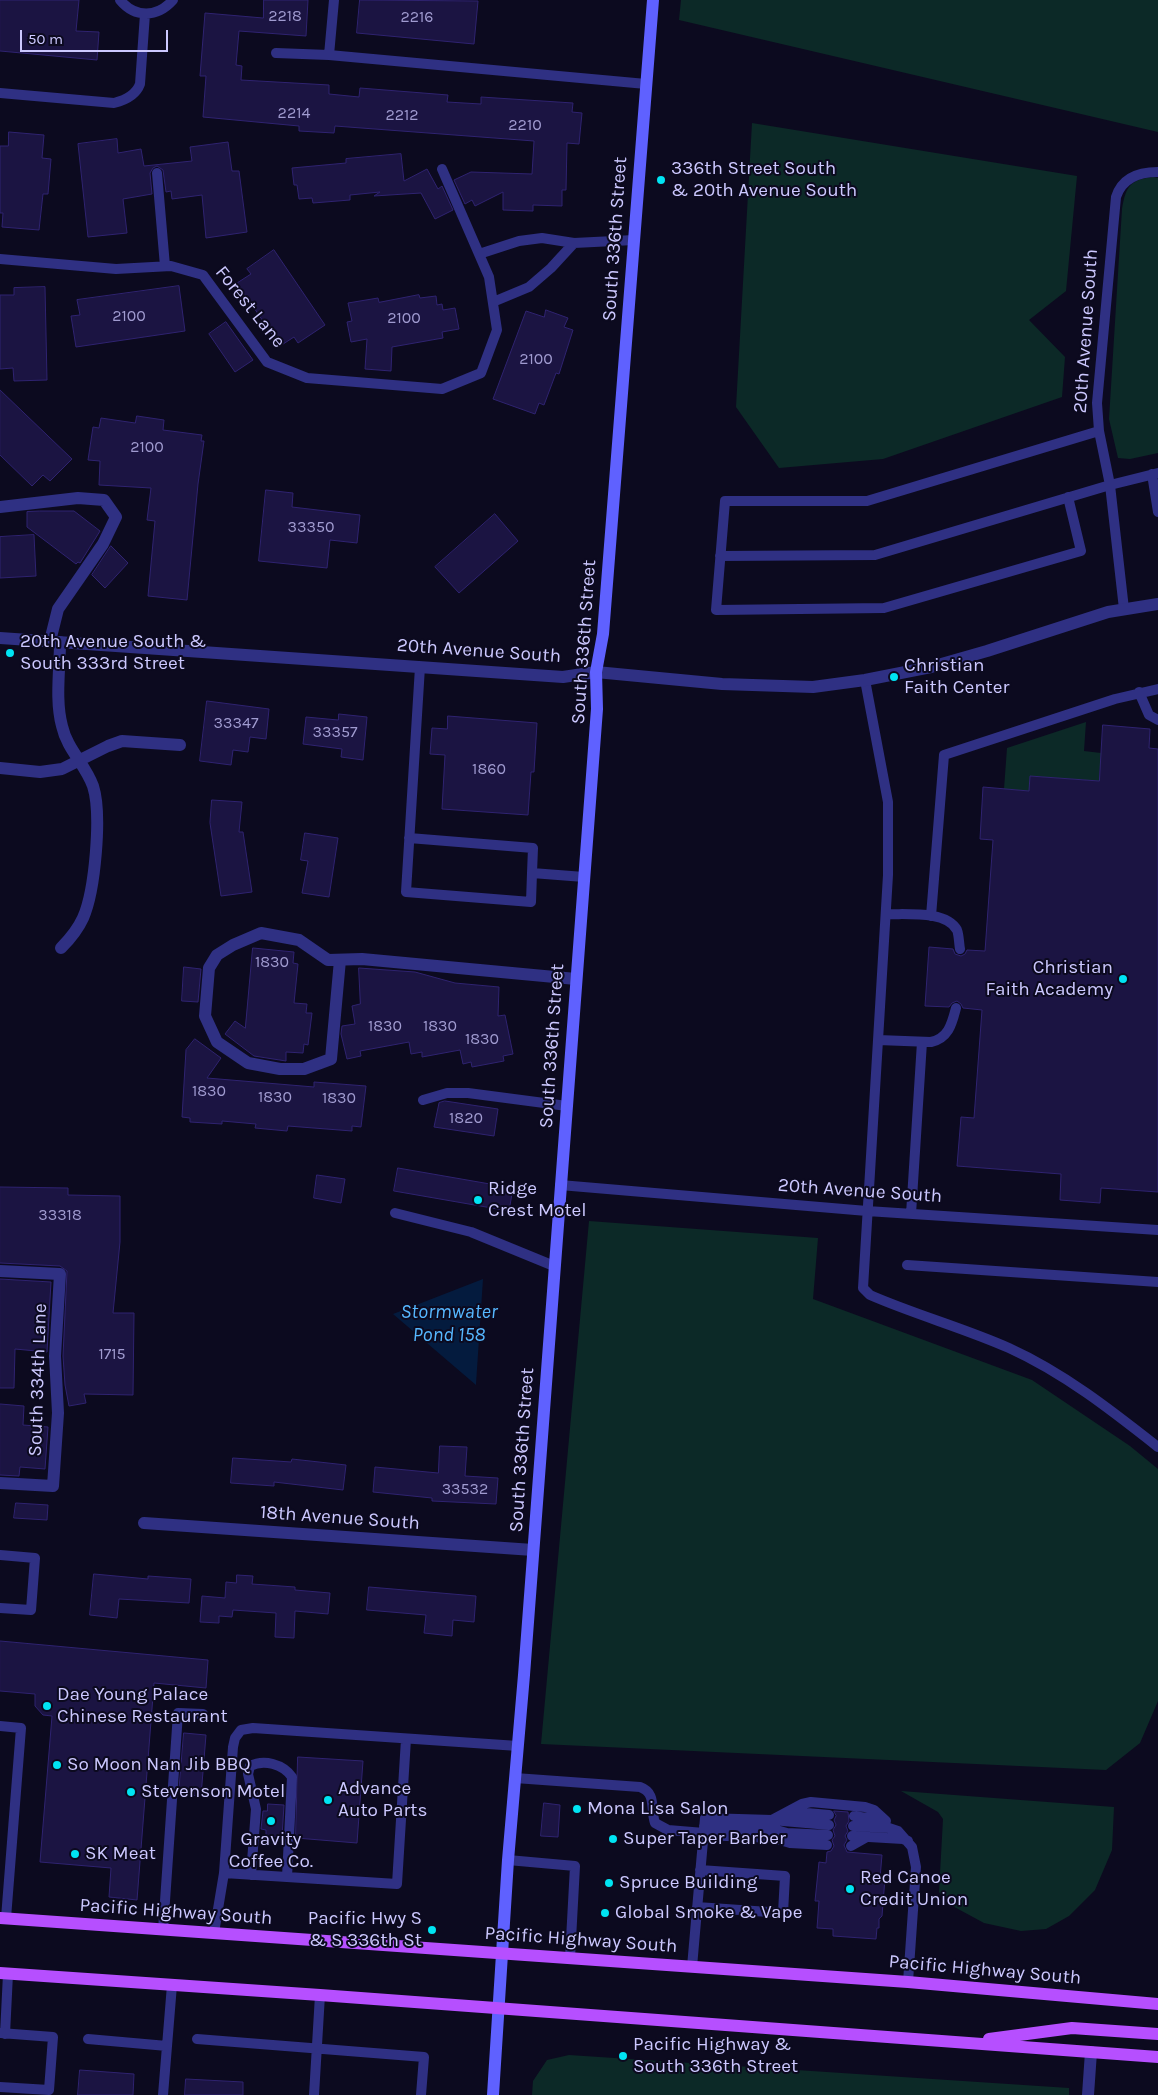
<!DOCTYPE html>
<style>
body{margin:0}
#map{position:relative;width:1158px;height:2095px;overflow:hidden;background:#0c0a1f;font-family:Karla,sans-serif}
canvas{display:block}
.scale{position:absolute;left:20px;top:30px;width:148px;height:22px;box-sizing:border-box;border:2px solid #ccc8ff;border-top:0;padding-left:6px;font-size:15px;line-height:18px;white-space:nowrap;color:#ccc8ff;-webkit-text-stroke:4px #0c0a1f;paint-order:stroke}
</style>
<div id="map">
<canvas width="1158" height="2095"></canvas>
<div class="scale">50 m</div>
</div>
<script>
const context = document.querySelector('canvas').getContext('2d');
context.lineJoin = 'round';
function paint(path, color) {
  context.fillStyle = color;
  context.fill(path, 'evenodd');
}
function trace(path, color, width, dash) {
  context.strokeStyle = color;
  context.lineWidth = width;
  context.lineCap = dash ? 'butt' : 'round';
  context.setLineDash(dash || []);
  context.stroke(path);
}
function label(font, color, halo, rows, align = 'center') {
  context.font = font + ' Karla,sans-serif';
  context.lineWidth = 4;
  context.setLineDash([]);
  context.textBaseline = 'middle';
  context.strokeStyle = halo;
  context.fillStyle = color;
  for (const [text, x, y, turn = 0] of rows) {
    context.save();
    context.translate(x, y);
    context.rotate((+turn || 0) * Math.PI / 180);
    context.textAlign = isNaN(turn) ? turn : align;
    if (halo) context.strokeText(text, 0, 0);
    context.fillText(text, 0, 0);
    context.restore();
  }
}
paint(new Path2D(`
 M 681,0 L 1158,0 L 1158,132 L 679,20 Z
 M 752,123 L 1077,176 L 1066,291 L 1029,320 L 1065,357 L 1062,397 L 883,459 L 779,468 L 736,407 Z
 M 1153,177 L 1158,178 L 1158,453 L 1130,459 L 1118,458 L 1109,419 L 1122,209 C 1126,186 1130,180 1153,177 Z
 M 1086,722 L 1084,751 L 1101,753 L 1099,781 L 1030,776 L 1029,791 L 1004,789 L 1007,748 Z
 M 589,1221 L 818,1238 L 813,1299 L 1032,1380 L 1130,1446 L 1158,1469 L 1158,1701 L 1140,1743 L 1106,1770 L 541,1744 Z
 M 901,1791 L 1114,1807 L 1112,1850 L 1095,1890 L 1069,1916 L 1046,1929 L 1021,1931 L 984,1923 L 947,1903 L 939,1892 L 943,1819 L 938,1812 Z
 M 569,2055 L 1069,2088 L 1069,2095 L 532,2095 L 533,2081 L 547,2060 Z`), '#0c2927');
paint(new Path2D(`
 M 483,1279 L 476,1384 L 476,1385 L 393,1314 Z`), '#041b3e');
const building = new Path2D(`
 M 0,0 L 79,0 L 76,31 L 99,32 L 97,60 L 0,51 Z
 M 264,0 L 308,0 L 306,36 L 239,31 L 236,65 L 242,66 L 241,80 L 329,85 L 329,94 L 359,97 L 360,88 L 448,95 L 447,102 L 481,104 L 481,97 L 573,103 L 572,112 L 582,113 L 579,144 L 567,143 L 566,190 L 562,190 L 562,206 L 533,205 L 533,211 L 503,210 L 503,192 L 475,206 L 472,200 L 465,204 L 454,180 L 471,172 L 532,174 L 534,141 L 335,126 L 334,133 L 299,131 L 299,126 L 203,117 L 206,76 L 200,76 L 205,13 L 263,18 Z
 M 360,0 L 478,1 L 474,44 L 357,33 Z
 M 9,132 L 44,135 L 42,158 L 51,159 L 48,194 L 43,194 L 39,230 L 2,227 L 3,213 L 0,213 L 0,146 L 8,146 Z
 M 117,139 L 118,153 L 141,149 L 144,166 L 192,161 L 190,147 L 228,142 L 232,171 L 239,171 L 247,232 L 206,238 L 202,195 L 172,199 L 171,191 L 166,192 L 163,170 L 157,166 L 153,168 L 150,173 L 152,194 L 123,199 L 127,233 L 88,237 L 78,144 Z
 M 401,154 L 404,181 L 427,169 L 438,189 L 442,186 L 453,210 L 435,219 L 421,193 L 374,196 L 380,192 L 350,195 L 350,200 L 313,203 L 312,198 L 299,199 L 297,185 L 294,185 L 292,168 L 346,163 L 346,159 Z
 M 274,250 L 325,325 L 298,343 L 294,337 L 280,346 L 237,283 L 251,274 L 247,269 Z
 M 179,286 L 185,331 L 76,347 L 71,316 L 80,315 L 77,300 Z
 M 45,287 L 47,380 L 14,381 L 13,368 L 0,369 L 0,295 L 14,295 L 14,288 Z
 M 419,295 L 420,298 L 436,296 L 437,305 L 442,304 L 443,310 L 455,308 L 459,329 L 442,332 L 443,338 L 392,347 L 391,371 L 365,369 L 367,339 L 351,342 L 347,322 L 352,321 L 348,303 L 378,298 L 379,302 Z
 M 546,310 L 568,318 L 564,327 L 573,330 L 559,374 L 556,373 L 544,405 L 539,403 L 535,414 L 493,399 L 526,311 L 544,317 Z
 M 226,322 L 253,360 L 235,372 L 209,334 Z
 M 0,390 L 72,459 L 50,481 L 43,475 L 32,486 L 0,455 Z
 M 137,416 L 164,420 L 163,430 L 202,435 L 201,441 L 204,441 L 198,484 L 187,600 L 148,596 L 155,521 L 147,520 L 151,488 L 99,485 L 100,461 L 88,460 L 93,427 L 99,428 L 101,418 L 135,423 Z
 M 266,490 L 293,493 L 292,507 L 360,515 L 357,543 L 330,540 L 327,568 L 259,561 Z
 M 40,511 L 74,511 L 100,531 L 80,563 L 78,562 L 76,564 L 27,527 L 27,512 Z
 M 495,514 L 518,541 L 459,593 L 435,567 Z
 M 34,535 L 36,576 L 0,578 L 0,537 Z
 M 111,546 L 128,563 L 105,588 L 92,575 Z
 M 207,701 L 269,709 L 266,739 L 250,737 L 248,752 L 233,750 L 231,765 L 200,761 Z
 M 339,714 L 367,717 L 363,760 L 341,757 L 342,749 L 303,744 L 306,717 L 338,720 Z
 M 448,716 L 537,723 L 534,772 L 531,772 L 528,815 L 442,809 L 445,755 L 430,754 L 432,728 L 447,729 Z
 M 1103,725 L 1150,729 L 1149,748 L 1158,749 L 1158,1192 L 1101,1188 L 1100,1203 L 1060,1200 L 1061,1174 L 957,1166 L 961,1117 L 974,1118 L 982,1010 L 963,1008 L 961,1004 L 957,1001 L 952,1003 L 949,1007 L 925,1006 L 929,947 L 953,949 L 955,954 L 961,956 L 965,954 L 967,950 L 985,951 L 993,840 L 980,839 L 983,787 L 1029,791 L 1030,776 L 1099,781 Z
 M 212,800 L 242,802 L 239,832 L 243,832 L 252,892 L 221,896 L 210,823 Z
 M 305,833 L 338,838 L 329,897 L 302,893 L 308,861 L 301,860 Z
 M 253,948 L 294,952 L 293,963 L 298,964 L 294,1003 L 307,1004 L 306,1013 L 312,1013 L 308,1045 L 304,1044 L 303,1053 L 286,1052 L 286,1061 L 254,1056 L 225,1034 L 235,1021 L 245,1028 Z
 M 184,967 L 201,969 L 198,1002 L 182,1001 Z
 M 359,968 L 415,972 L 455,983 L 499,987 L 498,1016 L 505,1015 L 513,1054 L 503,1056 L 504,1061 L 472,1067 L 471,1062 L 463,1064 L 460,1050 L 422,1057 L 422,1052 L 411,1054 L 409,1042 L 360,1051 L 361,1056 L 347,1059 L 341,1034 L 342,1026 L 355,1024 L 352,1006 L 360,1004 Z
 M 195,1039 L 221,1058 L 207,1078 L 314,1087 L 314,1082 L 366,1086 L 361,1127 L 352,1126 L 352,1131 L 288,1126 L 287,1131 L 255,1128 L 256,1124 L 222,1121 L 222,1124 L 190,1122 L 190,1118 L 182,1117 L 186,1050 Z
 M 445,1101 L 498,1109 L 494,1136 L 434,1127 L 439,1103 Z
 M 398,1168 L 513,1188 L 509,1211 L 394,1191 Z
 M 317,1175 L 345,1179 L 341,1203 L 314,1198 Z
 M 0,1187 L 68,1188 L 68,1195 L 120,1196 L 120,1242 L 113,1313 L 134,1313 L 133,1395 L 84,1394 L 86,1403 L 69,1406 L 65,1385 L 63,1356 L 67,1271 L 60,1266 L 0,1263 Z
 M 0,1279 L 51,1282 L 47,1352 L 15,1349 L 14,1388 L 0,1388 Z
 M 0,1404 L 24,1406 L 23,1425 L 48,1427 L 45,1469 L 20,1467 L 19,1476 L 0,1475 Z
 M 440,1446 L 467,1447 L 465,1476 L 498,1478 L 496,1504 L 432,1501 L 432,1498 L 373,1492 L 375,1467 L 438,1473 Z
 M 233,1458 L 291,1462 L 292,1459 L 346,1465 L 343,1490 L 274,1482 L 274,1486 L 231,1483 Z
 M 16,1503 L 48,1505 L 47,1520 L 14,1518 Z
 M 94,1574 L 148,1579 L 148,1576 L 191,1579 L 189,1603 L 119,1599 L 117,1618 L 90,1615 Z
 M 237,1575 L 253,1576 L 252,1584 L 295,1587 L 295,1590 L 330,1593 L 328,1614 L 295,1611 L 294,1638 L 275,1637 L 276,1613 L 233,1610 L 232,1617 L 219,1616 L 219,1623 L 200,1622 L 202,1596 L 225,1598 L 226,1582 L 236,1583 Z
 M 369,1587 L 476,1596 L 474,1622 L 453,1620 L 452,1636 L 424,1633 L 426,1615 L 367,1610 Z
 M 0,1641 L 208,1660 L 206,1688 L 154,1683 L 137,1900 L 109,1897 L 111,1868 L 40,1862 L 52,1716 L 43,1715 L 35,1706 L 35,1694 L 0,1691 Z
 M 184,1733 L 206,1735 L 201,1796 L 179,1794 Z
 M 298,1757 L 363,1761 L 357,1843 L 296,1838 Z
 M 544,1803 L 560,1805 L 558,1837 L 541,1836 Z
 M 268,1804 L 284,1805 L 282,1837 L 266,1836 L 266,1830 L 261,1829 L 263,1811 L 267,1811 Z
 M 834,1811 L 848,1812 L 849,1821 L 846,1826 L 848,1831 L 845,1836 L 847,1840 L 844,1845 L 847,1852 L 882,1855 L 880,1878 L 885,1878 L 882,1916 L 879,1919 L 879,1928 L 877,1928 L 876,1939 L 833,1936 L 833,1929 L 817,1928 L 819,1901 L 815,1901 L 819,1862 L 826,1863 L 827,1852 L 831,1851 L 834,1846 L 832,1840 L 835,1836 L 833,1830 L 836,1825 L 834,1820 L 836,1816 Z
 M 80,2070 L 134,2074 L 133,2095 L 78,2095 Z
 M 186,2079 L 243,2082 L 243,2095 L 185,2095 Z`);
paint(building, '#1b1442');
trace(building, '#2f2370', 1);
trace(new Path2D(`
 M 120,0 C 135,18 157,18 173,0
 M 334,0 L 329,55 L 646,84
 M 276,53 L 329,55
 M 0,93 L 114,103 C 126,100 136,95 140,84 L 145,14
 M 157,173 L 165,266
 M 479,254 L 519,241 L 542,238 L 574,243 L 634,240
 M 0,259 L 116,269 L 171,266 L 203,275 L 267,362 L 307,378 L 442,389 L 481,373 L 497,330 L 489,277 L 442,169
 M 493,302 L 529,287 L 551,268 L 574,243
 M 1152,474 L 1158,512
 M 1068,497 L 1081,551 L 884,608 L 716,610 L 725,501 L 867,501 L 1099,431
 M 720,556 L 875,555 L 1110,485 L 1158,473
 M 1124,609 L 1110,485 L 1099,431 L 1097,403 L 1116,197 C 1122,178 1139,172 1158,172
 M 420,667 L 406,892 L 531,902 L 532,873 L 584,877
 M 865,680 L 888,802 L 888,875 L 863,1288 L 870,1295 C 916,1315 964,1328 1009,1348 C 1064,1373 1111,1410 1158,1447
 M 1139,692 L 1149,715 L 1158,720
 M 409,838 L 533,848 L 532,873
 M 886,914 C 905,915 946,910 957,930 C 959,935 959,944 960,949
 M 931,916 L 944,755 L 1115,699 L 1158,689
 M 878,1040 L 931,1042 C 949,1038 952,1023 956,1008
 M 423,1100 L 447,1093 L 468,1093 L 567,1106
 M 560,1185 L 867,1211 L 1158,1230
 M 395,1213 L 471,1232 L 554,1266
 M 911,1214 L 922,1042
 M 907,1265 L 1158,1282
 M 0,1555 L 35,1558 L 31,1610 L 0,1608
 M 0,1726 L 21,1728 L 6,1918
 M 515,1778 L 640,1787 C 657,1793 650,1809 655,1823 L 668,1830 L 704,1833
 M 854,1816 L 885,1821
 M 785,1817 L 807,1813 L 829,1815
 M 772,1820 L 802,1804 L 811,1802 L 865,1807 L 874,1810 L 886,1821
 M 704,1826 L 773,1829 L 787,1833 L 828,1835
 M 853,1826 L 889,1828 L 898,1831 L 912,1847 L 916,1867 L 908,1982
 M 704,1835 L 773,1838 L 790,1843 L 827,1845
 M 852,1836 L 903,1839 L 908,1841
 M 851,1846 L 867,1837
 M 508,1860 L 575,1866 L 570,1958
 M 224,1873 L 397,1884 L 406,1739
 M 251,1875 L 256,1809 L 248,1774 L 250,1766 C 264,1759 283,1764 292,1777 L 287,1877
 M 697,1907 L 783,1913 L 785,1876 L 700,1870
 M 163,1930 L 178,1713 L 203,1714
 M 214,1933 L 224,1873 L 233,1747 L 235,1738 L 241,1730 L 253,1728 L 518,1746
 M 692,1967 L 705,1818 L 772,1820 L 829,1825
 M 0,2033 L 53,2037 L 49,2090 L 0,2087
 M 5,2034 L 8,1974
 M 88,2039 L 167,2046
 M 197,2039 L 424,2057 L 421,2095
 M 163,2095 L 172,1985
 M 314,2095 L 320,1995`), '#2f3083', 10);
trace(new Path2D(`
 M 0,507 L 78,498 L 104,500 L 116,517 L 103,544 L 58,609 L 50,641
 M 60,642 C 60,669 55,700 62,726 C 67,749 85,764 93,786 C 102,814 95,891 83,918 C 78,929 70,939 61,948
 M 0,768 L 40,772 L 62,769 L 108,746 L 122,741 L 180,745
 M 340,960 L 331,1059 L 304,1069 L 280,1069 L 248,1063 L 217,1042 L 205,1016 L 209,968 L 217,955 L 233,945 L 261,933 L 299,940 L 328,960 L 362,959 L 576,979
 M 0,1271 L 60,1274 L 55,1356 L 58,1413 L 53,1486 L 0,1483
 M 144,1523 L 533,1550
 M 1088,2095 L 1091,2052`), '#2f3083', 12);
trace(new Path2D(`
 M 0,638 L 563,677 L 596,672 L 722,684 L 813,687 L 865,680 L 931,667 L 987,651 L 1108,612 L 1158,604`), '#2f3083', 12);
trace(new Path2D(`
 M 493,2095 L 508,1860 L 524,1675 L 597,709 L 596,672 L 603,634 L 653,0`), '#5f61ff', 12);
trace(new Path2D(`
 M 0,1918 L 908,1982 L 1158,2004
 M 0,1973 L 320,1995 L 1158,2057
 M 989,2039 L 1072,2028 L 1158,2034`), '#b64fff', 12);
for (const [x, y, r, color] of [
 [661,180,5,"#00e4f3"],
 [10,653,5,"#00e4f3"],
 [894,677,5,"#00e4f3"],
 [1123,979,5,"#00e4f3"],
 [478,1200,5,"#00e4f3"],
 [47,1706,5,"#00e4f3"],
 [57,1765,5,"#00e4f3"],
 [131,1792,5,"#00e4f3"],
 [328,1800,5,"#00e4f3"],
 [577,1809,5,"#00e4f3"],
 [271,1821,5,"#00e4f3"],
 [613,1839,5,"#00e4f3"],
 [75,1854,5,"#00e4f3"],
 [609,1883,5,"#00e4f3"],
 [850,1889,5,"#00e4f3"],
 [605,1913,5,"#00e4f3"],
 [432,1930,5,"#00e4f3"],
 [623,2056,5,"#00e4f3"]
]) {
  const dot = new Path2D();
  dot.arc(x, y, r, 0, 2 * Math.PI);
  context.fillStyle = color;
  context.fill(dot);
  trace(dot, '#0c0a1f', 2);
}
label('16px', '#a09bd0', null, [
 ["2218",285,16],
 ["2216",417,17],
 ["2214",294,113],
 ["2212",402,115],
 ["2210",525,125],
 ["2100",129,316],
 ["2100",404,318],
 ["2100",536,359],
 ["2100",147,447],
 ["33350",311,527],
 ["33347",236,723],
 ["33357",335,732],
 ["1860",489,769],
 ["1830",272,962],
 ["1830",385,1026],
 ["1830",440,1026],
 ["1830",482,1039],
 ["1830",209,1091],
 ["1830",275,1097],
 ["1830",339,1098],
 ["1820",466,1118],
 ["33318",60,1215],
 ["1715",112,1354],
 ["33532",465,1489]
]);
label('19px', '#ccc8ff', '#0c0a1f', [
 ["336th Street South",671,169],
 ["& 20th Avenue South",671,191],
 ["20th Avenue South &",20,642],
 ["South 333rd Street",20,664],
 ["Christian",904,666],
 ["Faith Center",904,688],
 ["Christian",1113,968,"right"],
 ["Faith Academy",1113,990,"right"],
 ["Ridge",488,1189],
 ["Crest Motel",488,1211],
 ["Dae Young Palace",57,1695],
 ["Chinese Restaurant",57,1717],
 ["So Moon Nan Jib BBQ",67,1765],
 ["Advance",338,1789],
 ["Auto Parts",338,1811],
 ["Stevenson Motel",141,1792],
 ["Mona Lisa Salon",587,1809],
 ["Super Taper Barber",623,1839],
 ["Gravity",271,1840,"center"],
 ["Coffee Co.",271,1862,"center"],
 ["SK Meat",85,1854],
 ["Red Canoe",860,1878],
 ["Credit Union",860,1900],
 ["Spruce Building",619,1883],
 ["Global Smoke & Vape",615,1913],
 ["Pacific Hwy S",422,1919,"right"],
 ["& S 336th St",422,1941,"right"],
 ["Pacific Highway &",633,2045],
 ["South 336th Street",633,2067]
], 'left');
label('19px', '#ccc8ff', '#0c0a1f', [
 ["South 336th Street",615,239,-86],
 ["Forest Lane",250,307,51],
 ["20th Avenue South",1086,331,-86],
 ["South 336th Street",584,642,-86],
 ["20th Avenue South",479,651,4],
 ["South 336th Street",552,1046,-86],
 ["20th Avenue South",860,1191,4],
 ["South 334th Lane",38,1380,-88],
 ["South 336th Street",522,1450,-86],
 ["18th Avenue South",340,1518,4],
 ["Pacific Highway South",176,1912,4],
 ["Pacific Highway South",581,1940,4],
 ["Pacific Highway South",985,1970,5]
]);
label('italic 20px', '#56b7ff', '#0c0a1f', [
 ["Stormwater",449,1312],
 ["Pond 158",449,1335]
]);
</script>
